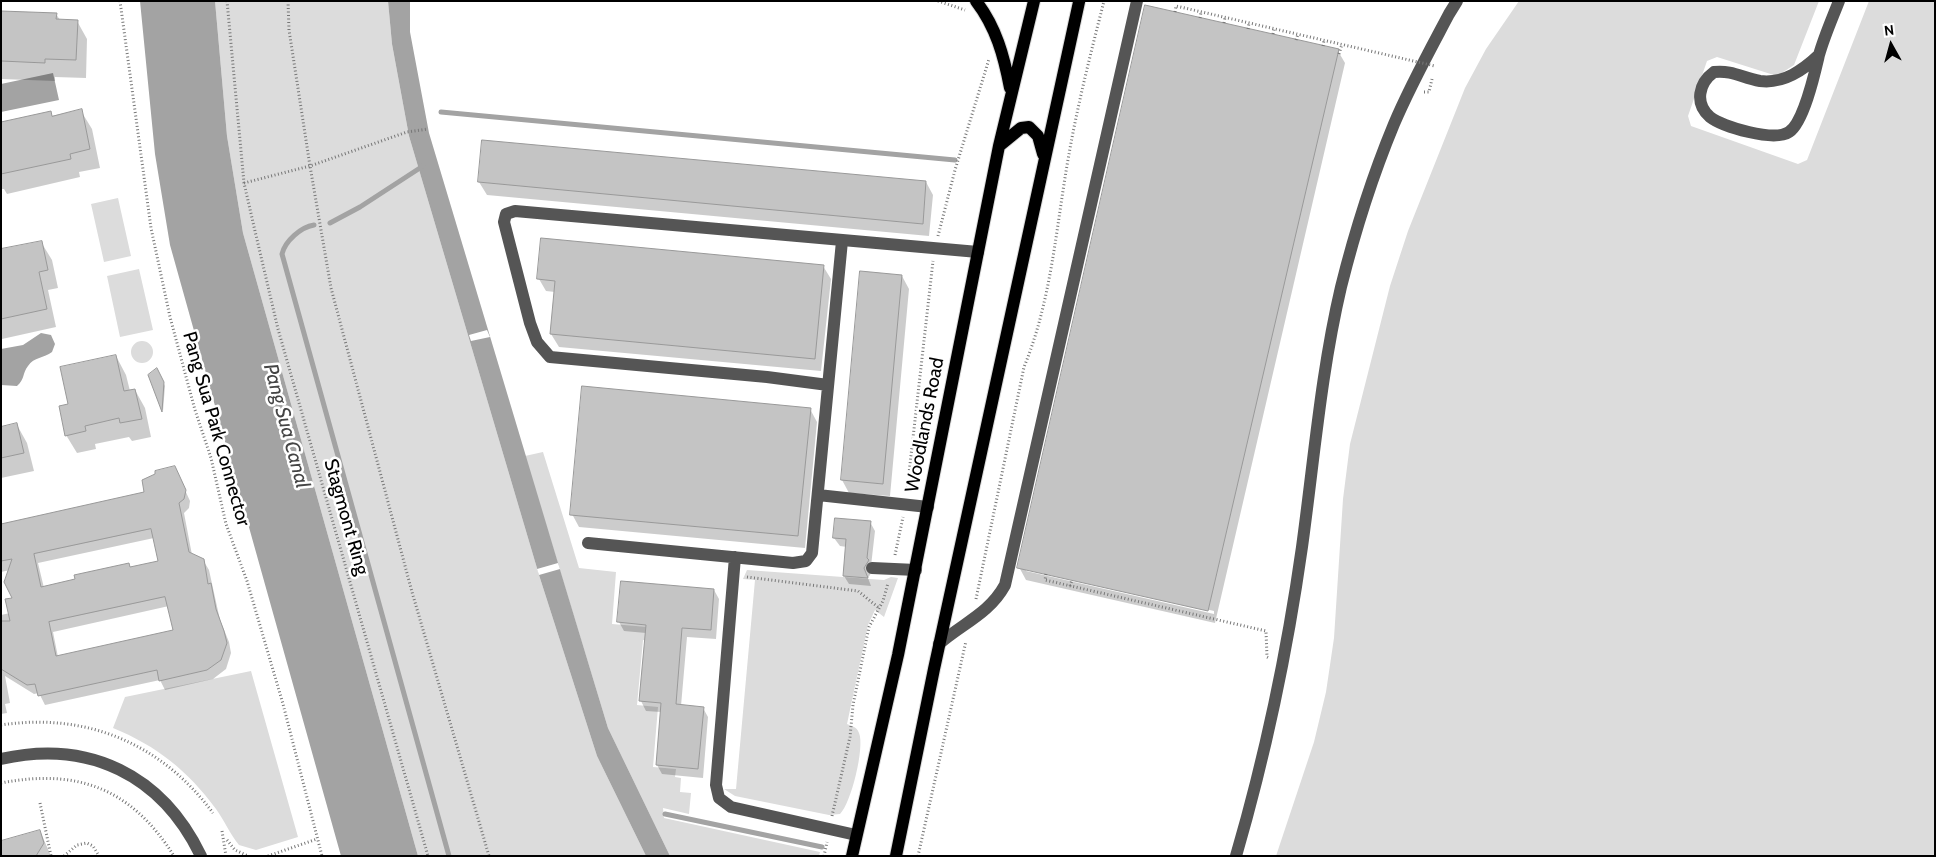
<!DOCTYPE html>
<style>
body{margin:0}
#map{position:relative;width:1936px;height:857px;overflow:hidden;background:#fff;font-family:Cabin,sans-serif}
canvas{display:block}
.frame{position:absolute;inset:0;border:2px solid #000;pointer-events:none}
.north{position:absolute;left:1866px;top:20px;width:50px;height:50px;-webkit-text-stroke:4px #fff;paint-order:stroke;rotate:353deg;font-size:14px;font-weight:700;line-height:20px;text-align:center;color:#000}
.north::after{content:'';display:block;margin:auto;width:18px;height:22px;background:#000;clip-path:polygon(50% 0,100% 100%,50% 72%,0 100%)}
</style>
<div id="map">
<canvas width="1936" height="857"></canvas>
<div class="frame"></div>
<div class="north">N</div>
</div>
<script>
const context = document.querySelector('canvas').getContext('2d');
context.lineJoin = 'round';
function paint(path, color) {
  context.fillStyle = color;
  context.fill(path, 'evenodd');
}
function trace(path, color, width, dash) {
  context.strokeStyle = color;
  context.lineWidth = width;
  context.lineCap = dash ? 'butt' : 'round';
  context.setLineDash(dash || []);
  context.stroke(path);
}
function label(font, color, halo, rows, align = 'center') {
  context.font = font + ' Cabin,sans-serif';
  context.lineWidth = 5;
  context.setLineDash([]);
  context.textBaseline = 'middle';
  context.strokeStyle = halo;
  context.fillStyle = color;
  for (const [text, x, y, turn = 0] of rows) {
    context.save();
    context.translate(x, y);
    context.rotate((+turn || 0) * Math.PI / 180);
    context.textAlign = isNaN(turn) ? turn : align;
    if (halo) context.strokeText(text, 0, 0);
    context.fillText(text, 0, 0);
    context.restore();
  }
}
paint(new Path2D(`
 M 215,1 L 388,1 L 392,44 L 409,136 L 539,575 L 597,756 L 646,856 L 418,856 L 243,233 L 227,136 Z
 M 1519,1 L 1819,1 L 1794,65 L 1777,76 L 1717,57 L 1707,61 L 1688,116 L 1691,126 L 1798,164 L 1807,160 L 1869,1 L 1935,1 L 1935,856 L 1276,856 L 1314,742 L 1326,692 L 1334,638 L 1343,499 L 1350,444 L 1390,286 L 1408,231 L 1465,88 L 1486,49 Z
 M 118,198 L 131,256 L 104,262 L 91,204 Z
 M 139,269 L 153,330 L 120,337 L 107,276 Z
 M131 352a11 11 0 1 1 22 0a11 11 0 1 1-22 0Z
 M 543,452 L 579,568 L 616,572 L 612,624 L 659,628 L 658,641 L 643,640 L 637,705 L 658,707 L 653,767 L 676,769 L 675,777 L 681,778 L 680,792 L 691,793 L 689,814 L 663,808 L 664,818 L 820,852 L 819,856 L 670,856 L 608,728 L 525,456 Z
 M 747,570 L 884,580 L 891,577 L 898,578 L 884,617 L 875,610 L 868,625 L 847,724 C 852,726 857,727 859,733 C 865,747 851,804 840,814 L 829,815 L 735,796 L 724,789 L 736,789 L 755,580 L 743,579 Z
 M 251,671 L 298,837 L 256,850 L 239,845 C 230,834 224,820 216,809 C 188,771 157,746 113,728 L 125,697 Z`), '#dcdcdc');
paint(new Path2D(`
 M 140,1 L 215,1 L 227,136 L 243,233 L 418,856 L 341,856 L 170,245 L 155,154 Z
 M 388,1 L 410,1 L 410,32 L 429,133 L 558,563 L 608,728 L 670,856 L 646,856 L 597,756 L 539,575 L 409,136 L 392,44 Z
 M 53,73 L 59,100 L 1,112 L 1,84 Z
 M 41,333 L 51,335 L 55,344 L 52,352 C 44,358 34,357 28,366 C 22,374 25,379 17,386 L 1,385 L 1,349 L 23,345 Z`), '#a3a3a3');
paint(new Path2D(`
 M 487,330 L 490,337 L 471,341 L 469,335 Z
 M 558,563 L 560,569 L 539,575 L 537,569 Z`), '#fff');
paint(new Path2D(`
 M 1,12 L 56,14 L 60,20 L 77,21 L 87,39 L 86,78 L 55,77 L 55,81 L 1,79 Z
 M 1338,51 L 1345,63 L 1215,623 L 1026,580 L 1019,567 ZM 1026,568 L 1214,611 L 1214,614 L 1026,571 Z
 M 81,111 L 92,129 L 100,168 L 79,172 L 80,177 L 7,194 L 4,189 L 1,189 L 1,123 L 50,112 L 53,117 Z
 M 484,141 L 926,182 L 933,195 L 929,236 L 487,195 L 479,182 Z
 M 41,242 L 52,260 L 58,288 L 48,290 L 56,327 L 2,339 L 1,256 Z
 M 823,266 L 831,279 L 821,371 L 559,347 L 551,334 L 555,292 L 546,291 L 539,279 Z
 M 861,272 L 902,276 L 909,289 L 890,496 L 849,493 L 842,480 Z
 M 116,356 L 126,375 L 130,391 L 135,390 L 145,408 L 151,437 L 132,441 L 129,437 L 95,444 L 96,449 L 77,453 L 66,435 L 70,405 Z
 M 157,369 L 165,386 L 163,411 L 149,375 Z
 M 810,409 L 817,422 L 805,548 L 579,527 L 572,514 Z
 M 17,425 L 27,443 L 34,471 L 1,478 L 1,427 Z
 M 175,468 L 190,501 L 189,508 L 184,513 L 192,555 L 203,560 L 209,570 L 220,620 L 229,642 L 231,653 L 226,669 L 213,679 L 165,690 L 160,680 L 45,705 L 39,693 L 34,694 L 5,676 L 10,703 L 5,704 L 7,713 L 1,714 L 1,615 L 10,613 L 13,598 L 10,570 L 1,572 L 1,525 L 146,493 ZM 154,538 L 160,562 L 44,588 L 38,563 ZM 169,606 L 174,631 L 58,657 L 53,632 Z
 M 870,522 L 875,531 L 871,566 L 873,570 L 868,578 L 871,586 L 849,584 L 844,576 L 847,547 L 840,546 L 834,538 Z
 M 714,590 L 719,599 L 716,639 L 687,637 L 681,706 L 703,708 L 708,717 L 703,778 L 662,774 L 657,765 L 661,712 L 646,711 L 641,701 L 646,633 L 624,631 L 619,622 Z
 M 40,831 L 51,856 L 1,856 L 1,840 L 2,842 Z`), '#0003');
trace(new Path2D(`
 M 441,112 L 955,160
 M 330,223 L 360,207 L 423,166
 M 314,225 C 301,227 285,241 282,254 L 449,856
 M 665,814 L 822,847`), '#a3a3a3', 5);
const building = new Path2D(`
 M 1145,5 L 1339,49 L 1208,611 L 1017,568 Z
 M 1,11 L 57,13 L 56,19 L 78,20 L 76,60 L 45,59 L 45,63 L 1,61 Z
 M 82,109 L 90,149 L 70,154 L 71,159 L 1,174 L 1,122 L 51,111 L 52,116 Z
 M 482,140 L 926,181 L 923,224 L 478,182 Z
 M 541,238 L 824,265 L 815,359 L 550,334 L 555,281 L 537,279 Z
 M 42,241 L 48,270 L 39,272 L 47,309 L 1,319 L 1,249 Z
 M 860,271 L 902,275 L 883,484 L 841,480 Z
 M 116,355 L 124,391 L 135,389 L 142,419 L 120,423 L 119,418 L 85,426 L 86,431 L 65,436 L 59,406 L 68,404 L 60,367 Z
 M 157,368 L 164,382 L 162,412 L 148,375 Z
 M 582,386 L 811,408 L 798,536 L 570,515 Z
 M 17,423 L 24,453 L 1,458 L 1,427 Z
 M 175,466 L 186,490 L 184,499 L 179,503 L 189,552 L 204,559 L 208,584 L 211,583 L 216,609 L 224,631 L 227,643 L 221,660 L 207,670 L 159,681 L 157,670 L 38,696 L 35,684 L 27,685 L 1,669 L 1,621 L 10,621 L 5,599 L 12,598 L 4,582 L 12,559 L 1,561 L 1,524 L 144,492 L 142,480 L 155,474 L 155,471 ZM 151,529 L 158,561 L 130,567 L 129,563 L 74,575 L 75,579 L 41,587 L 34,554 ZM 165,597 L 173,630 L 56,656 L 49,622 Z
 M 835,518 L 871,521 L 867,558 L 869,560 L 864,568 L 868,578 L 843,576 L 846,539 L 833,538 Z
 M 621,581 L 714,589 L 711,630 L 682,628 L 676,704 L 704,707 L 698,769 L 656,765 L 661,703 L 639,701 L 646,625 L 617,622 Z
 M 40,830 L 44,843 L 36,856 L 1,856 L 1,841 Z`);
paint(building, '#c4c4c4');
trace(building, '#999', 1);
const major = new Path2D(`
 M 976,1 C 996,27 1004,56 1010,88
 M 999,146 L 1021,128 L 1029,127 L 1038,136 L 1043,154
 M 852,856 L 898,655 L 999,146 L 1034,1
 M 896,856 L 934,669 L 1079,2`);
trace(major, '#dbdbdb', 14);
trace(new Path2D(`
 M 120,1 L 151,228 L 170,317 L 195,410 L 211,458 L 226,524 L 247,581 L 283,704 L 322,856
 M 227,1 L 244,183 L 255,231 L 278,329 L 428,856
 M 288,1 L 289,30 L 310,166 L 331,288 L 412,592 L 489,856
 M 938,1 L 965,10
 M 1200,18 L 1201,12
 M 1224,23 L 1225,17
 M 1248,29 L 1249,23
 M 1273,34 L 1274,29
 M 1296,40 L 1298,34
 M 1323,46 L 1324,40
 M 1339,54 L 1342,44
 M 1424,92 L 1429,92 L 1432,79
 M 244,183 L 310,166 L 407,132 L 428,129
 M 938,236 L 955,170 L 989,59
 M 907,491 L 933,261
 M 895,555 L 903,517
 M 1046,574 L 1045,580 L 1266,631 L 1267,657 L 1269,658
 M 747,577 L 858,591 L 879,608
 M 1070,586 L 1072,580
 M 976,599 L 1024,367 C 1052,299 1056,226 1069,154 C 1078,103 1091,52 1104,1
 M 1,725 C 87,712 162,744 213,813
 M 1,783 C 78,768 132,789 174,856
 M 40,803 L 51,856
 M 832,816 L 850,737 L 853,705 L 869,627 L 883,601 L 888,583
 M 222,831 L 226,856
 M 227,840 L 235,850 L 248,856
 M 64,856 L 77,845 L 87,843 L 93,846 L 99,856
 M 268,856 L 317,839
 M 824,856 L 827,842
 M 918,856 L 966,641`), '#777', 3, [1, 2.5]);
trace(new Path2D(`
 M 1819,55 C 1803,70 1784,84 1760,81 C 1742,78 1733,70 1714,72 C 1699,83 1694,103 1710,117 C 1723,127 1774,142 1789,132 C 1804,122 1815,72 1819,55 C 1824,37 1832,19 1839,1
 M 828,385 L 767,377 L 550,357 L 537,342 L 530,323 L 504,222 L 506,214 L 515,211 L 978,252
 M 818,495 L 928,507
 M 588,543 L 793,563 L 806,561 L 812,553 L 842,241
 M 735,557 L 716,785 L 719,798 L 731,807 L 856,835
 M 872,568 L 916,570
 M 939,644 C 963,623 989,614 1005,585 L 1137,1
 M 1,759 C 89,739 162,775 201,856
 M 1236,856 C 1266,753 1287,653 1302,547 C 1314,460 1321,372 1341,287 C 1355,231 1372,177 1394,124 C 1410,86 1430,50 1449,14 L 1457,1`), '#555', 12);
trace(major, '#000', 12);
trace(new Path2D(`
 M 1175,12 L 1176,6 L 1435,66`), '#777', 3, [1, 2.5]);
label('19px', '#000', '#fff', [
 ["Woodlands Road",925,425,-79],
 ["Pang Sua Park Connector",216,429,74],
 ["Stagmont Ring",346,517,74]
]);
label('italic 20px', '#444', '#fff', [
 ["Pang Sua Canal",286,426,75]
]);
</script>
